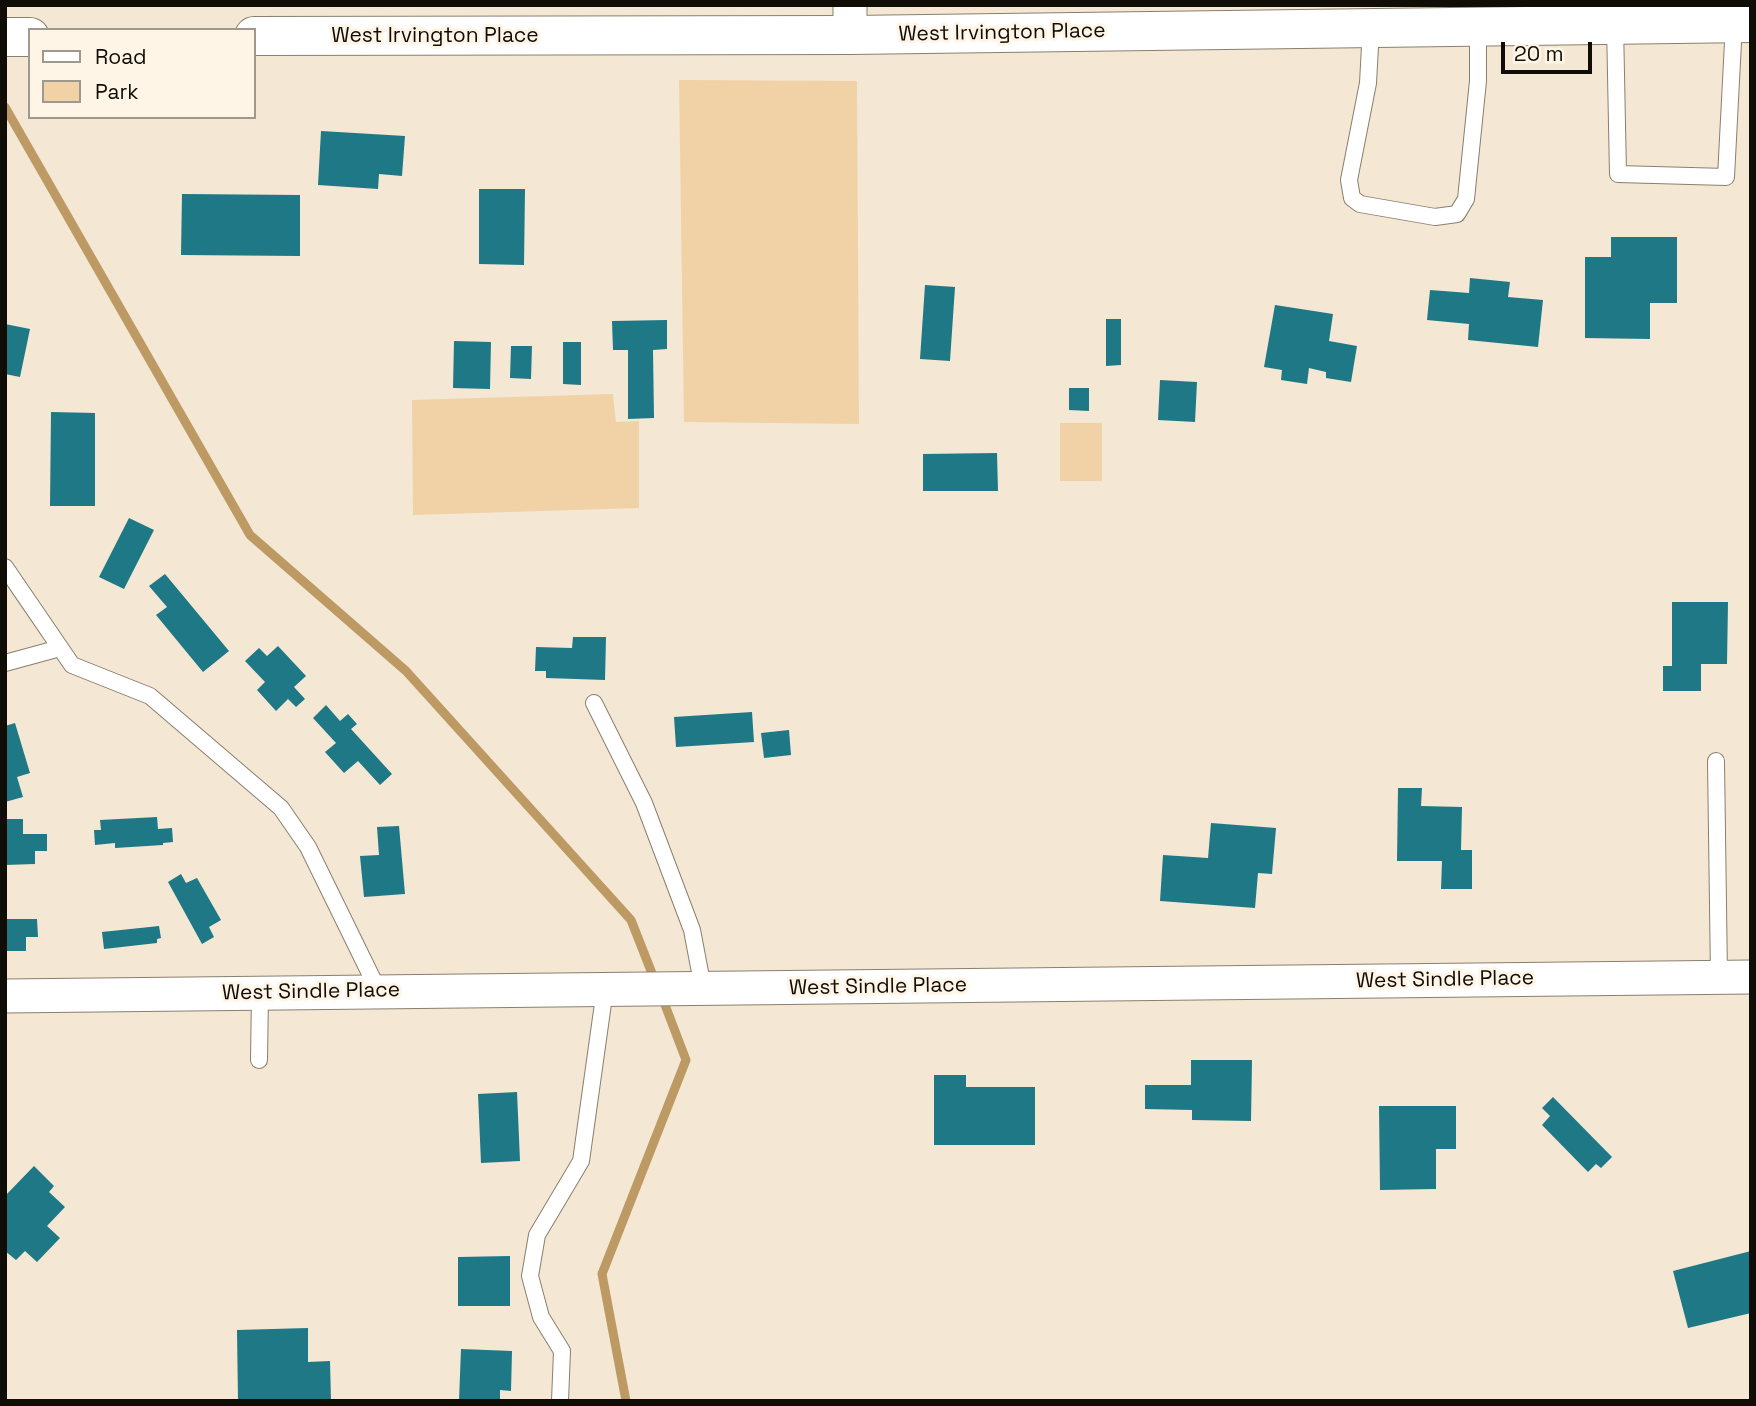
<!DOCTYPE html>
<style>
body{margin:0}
#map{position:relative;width:1756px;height:1406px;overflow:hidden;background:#f4e7d4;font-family:"Space Grotesk",sans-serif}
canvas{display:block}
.frame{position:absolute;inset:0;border:7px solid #100c06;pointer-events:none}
.legend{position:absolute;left:28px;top:28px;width:228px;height:91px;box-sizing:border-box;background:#fff5e6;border:2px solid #9f988c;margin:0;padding:9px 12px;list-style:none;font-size:21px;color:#100c06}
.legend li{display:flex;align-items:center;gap:14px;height:35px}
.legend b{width:35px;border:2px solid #9f988c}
.scale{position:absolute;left:1501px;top:42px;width:91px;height:32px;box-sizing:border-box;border:4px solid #100c06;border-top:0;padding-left:9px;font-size:21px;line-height:24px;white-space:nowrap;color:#100c06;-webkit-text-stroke:5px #fff5e6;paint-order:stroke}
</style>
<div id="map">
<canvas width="1756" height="1406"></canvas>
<div class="frame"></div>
<ul class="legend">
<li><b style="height:9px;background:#fff"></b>Road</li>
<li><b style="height:19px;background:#f0d2a6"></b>Park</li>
</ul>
<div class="scale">20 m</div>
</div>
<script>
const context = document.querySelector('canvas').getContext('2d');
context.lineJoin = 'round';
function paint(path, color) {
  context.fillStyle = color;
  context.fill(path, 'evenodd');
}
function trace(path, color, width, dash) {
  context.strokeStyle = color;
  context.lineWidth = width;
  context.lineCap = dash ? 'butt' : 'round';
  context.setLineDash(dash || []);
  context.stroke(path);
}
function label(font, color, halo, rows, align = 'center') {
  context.font = font + ' "Space Grotesk",sans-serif';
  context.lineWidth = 6;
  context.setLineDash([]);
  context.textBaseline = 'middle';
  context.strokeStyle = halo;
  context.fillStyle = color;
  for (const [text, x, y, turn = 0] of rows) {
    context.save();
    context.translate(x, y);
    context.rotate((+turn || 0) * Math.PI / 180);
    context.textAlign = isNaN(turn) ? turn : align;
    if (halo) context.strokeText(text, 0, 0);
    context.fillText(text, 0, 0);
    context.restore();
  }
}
paint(new Path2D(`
 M 679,80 L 857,81 L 859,424 L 684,422 Z
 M 613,394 L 616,422 L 639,421 L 639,508 L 413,515 L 412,400 Z
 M 1060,423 L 1102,423 L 1102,481 L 1060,481 Z`), '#f0d2a6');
trace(new Path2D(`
 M 5,107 L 250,535 L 406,671 L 631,920 L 655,981
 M 626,1401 L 602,1274 L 686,1060 L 662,997`), '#bd9a64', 9);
paint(new Path2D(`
 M 321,131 L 405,136 L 402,176 L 379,174 L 378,189 L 318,185 Z
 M 479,189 L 525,189 L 524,265 L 479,264 Z
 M 182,194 L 300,195 L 300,256 L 181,255 Z
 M 1611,237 L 1677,237 L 1677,303 L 1650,303 L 1650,339 L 1585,338 L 1585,257 L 1611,257 Z
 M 1470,278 L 1510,282 L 1508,297 L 1543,300 L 1538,347 L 1468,340 L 1469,324 L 1427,320 L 1430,290 L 1469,293 Z
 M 925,285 L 955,287 L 950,361 L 920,359 Z
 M 1275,305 L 1333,314 L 1329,341 L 1357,346 L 1351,382 L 1326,378 L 1326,372 L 1309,368 L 1307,384 L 1281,380 L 1282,370 L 1264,367 Z
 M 1106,319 L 1121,319 L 1121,365 L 1106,366 Z
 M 667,320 L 667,349 L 653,350 L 654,418 L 628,419 L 628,350 L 613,350 L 612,321 Z
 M 5,324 L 30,329 L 20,377 L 5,374 Z
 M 454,341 L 491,342 L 490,389 L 453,388 Z
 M 563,342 L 581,342 L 581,385 L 563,384 Z
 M 511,346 L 532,346 L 531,379 L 510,378 Z
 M 1160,380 L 1197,382 L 1195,422 L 1158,420 Z
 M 1069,388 L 1089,388 L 1089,411 L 1069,410 Z
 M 51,412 L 95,413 L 95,506 L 50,506 Z
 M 997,453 L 998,491 L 923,491 L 923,454 Z
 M 129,518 L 154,530 L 124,589 L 99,577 Z
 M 165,574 L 229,651 L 203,672 L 156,615 L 167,607 L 149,586 Z
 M 1672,602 L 1728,602 L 1727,664 L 1701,664 L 1701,691 L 1663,691 L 1663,666 L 1672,666 Z
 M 573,637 L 606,637 L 605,680 L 546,678 L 546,671 L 535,671 L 536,647 L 572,648 Z
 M 278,646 L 306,676 L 294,687 L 305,699 L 296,707 L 288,699 L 276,711 L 257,690 L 265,682 L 245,661 L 259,648 L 267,656 Z
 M 326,705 L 340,721 L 348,714 L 357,724 L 351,729 L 392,774 L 380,785 L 358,761 L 344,773 L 325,752 L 336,743 L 313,718 Z
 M 752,712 L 754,742 L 676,747 L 674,717 Z
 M 15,723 L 30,773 L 17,777 L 23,797 L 5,802 L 5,726 Z
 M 789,730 L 791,755 L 764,758 L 761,733 Z
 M 1398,788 L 1422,788 L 1421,806 L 1462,807 L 1461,850 L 1472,850 L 1472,889 L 1441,889 L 1442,861 L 1397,861 Z
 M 157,817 L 158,829 L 172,828 L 173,842 L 163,843 L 163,845 L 115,848 L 115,843 L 95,845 L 94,830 L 101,830 L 100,820 Z
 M 5,819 L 23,819 L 23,834 L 47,834 L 47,851 L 35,851 L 35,864 L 5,865 Z
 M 1211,823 L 1276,828 L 1272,874 L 1258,873 L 1255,908 L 1160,901 L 1163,855 L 1208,858 Z
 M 399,826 L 405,894 L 364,897 L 360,856 L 379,855 L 377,827 Z
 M 181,874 L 186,883 L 197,878 L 221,920 L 209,927 L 214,937 L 202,944 L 168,882 Z
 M 5,919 L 37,919 L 38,937 L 26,937 L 26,951 L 5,951 Z
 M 159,926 L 161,938 L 157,939 L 157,943 L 104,949 L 102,932 Z
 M 1191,1060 L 1252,1060 L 1251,1121 L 1192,1120 L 1192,1110 L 1145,1109 L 1145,1085 L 1191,1085 Z
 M 934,1075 L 966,1075 L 966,1087 L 1035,1087 L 1035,1145 L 934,1145 Z
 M 517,1092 L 520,1161 L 481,1163 L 478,1094 Z
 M 1553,1097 L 1612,1157 L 1601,1168 L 1596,1164 L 1588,1172 L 1542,1125 L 1550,1116 L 1542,1108 Z
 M 1379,1106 L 1456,1106 L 1456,1149 L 1436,1149 L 1436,1189 L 1380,1190 Z
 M 34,1166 L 54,1186 L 49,1192 L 65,1207 L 47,1226 L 60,1238 L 37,1262 L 25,1251 L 16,1260 L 5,1251 L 5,1196 Z
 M 1751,1251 L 1751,1313 L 1688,1328 L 1673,1271 Z
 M 510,1256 L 510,1306 L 458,1306 L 458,1257 Z
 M 308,1328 L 308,1362 L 330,1361 L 331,1401 L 238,1401 L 237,1330 Z
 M 461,1349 L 512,1351 L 511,1391 L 500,1390 L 500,1401 L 459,1401 Z`), '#1e7885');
const service = new Path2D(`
 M 1615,25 L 1618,174 L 1726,177 L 1734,23
 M 1371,28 L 1368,83 L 1349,180 L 1352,198 L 1360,204 L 1435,217 L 1457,214 L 1466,199 L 1478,81 L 1478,27
 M 5,567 L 72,665 L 150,696 L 281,808 L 308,847 L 379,992
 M 5,663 L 60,648
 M 594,703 L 644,803 L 692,930 L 703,988
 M 1716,761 L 1719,977
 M 259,1060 L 260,993
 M 560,1401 L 562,1351 L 541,1317 L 530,1276 L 537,1235 L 581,1161 L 605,989`);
const minor = new Path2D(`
 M 850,5 L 850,35
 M 5,996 L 1751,977`);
const tertiary = new Path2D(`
 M 254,36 L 850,35 L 1751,23
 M 5,37 L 30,37`);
trace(service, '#8a7f6e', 18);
trace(minor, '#8a7f6e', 35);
trace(tertiary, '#8a7f6e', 40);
trace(service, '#fff', 16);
trace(minor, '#fff', 33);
trace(tertiary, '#fff', 38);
label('21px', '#100c06', '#fff5e6', [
 ["West Irvington Place",1002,33,-1],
 ["West Irvington Place",435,36],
 ["West Sindle Place",1445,980,-1],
 ["West Sindle Place",878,987,-1],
 ["West Sindle Place",311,992,-1]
]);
</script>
